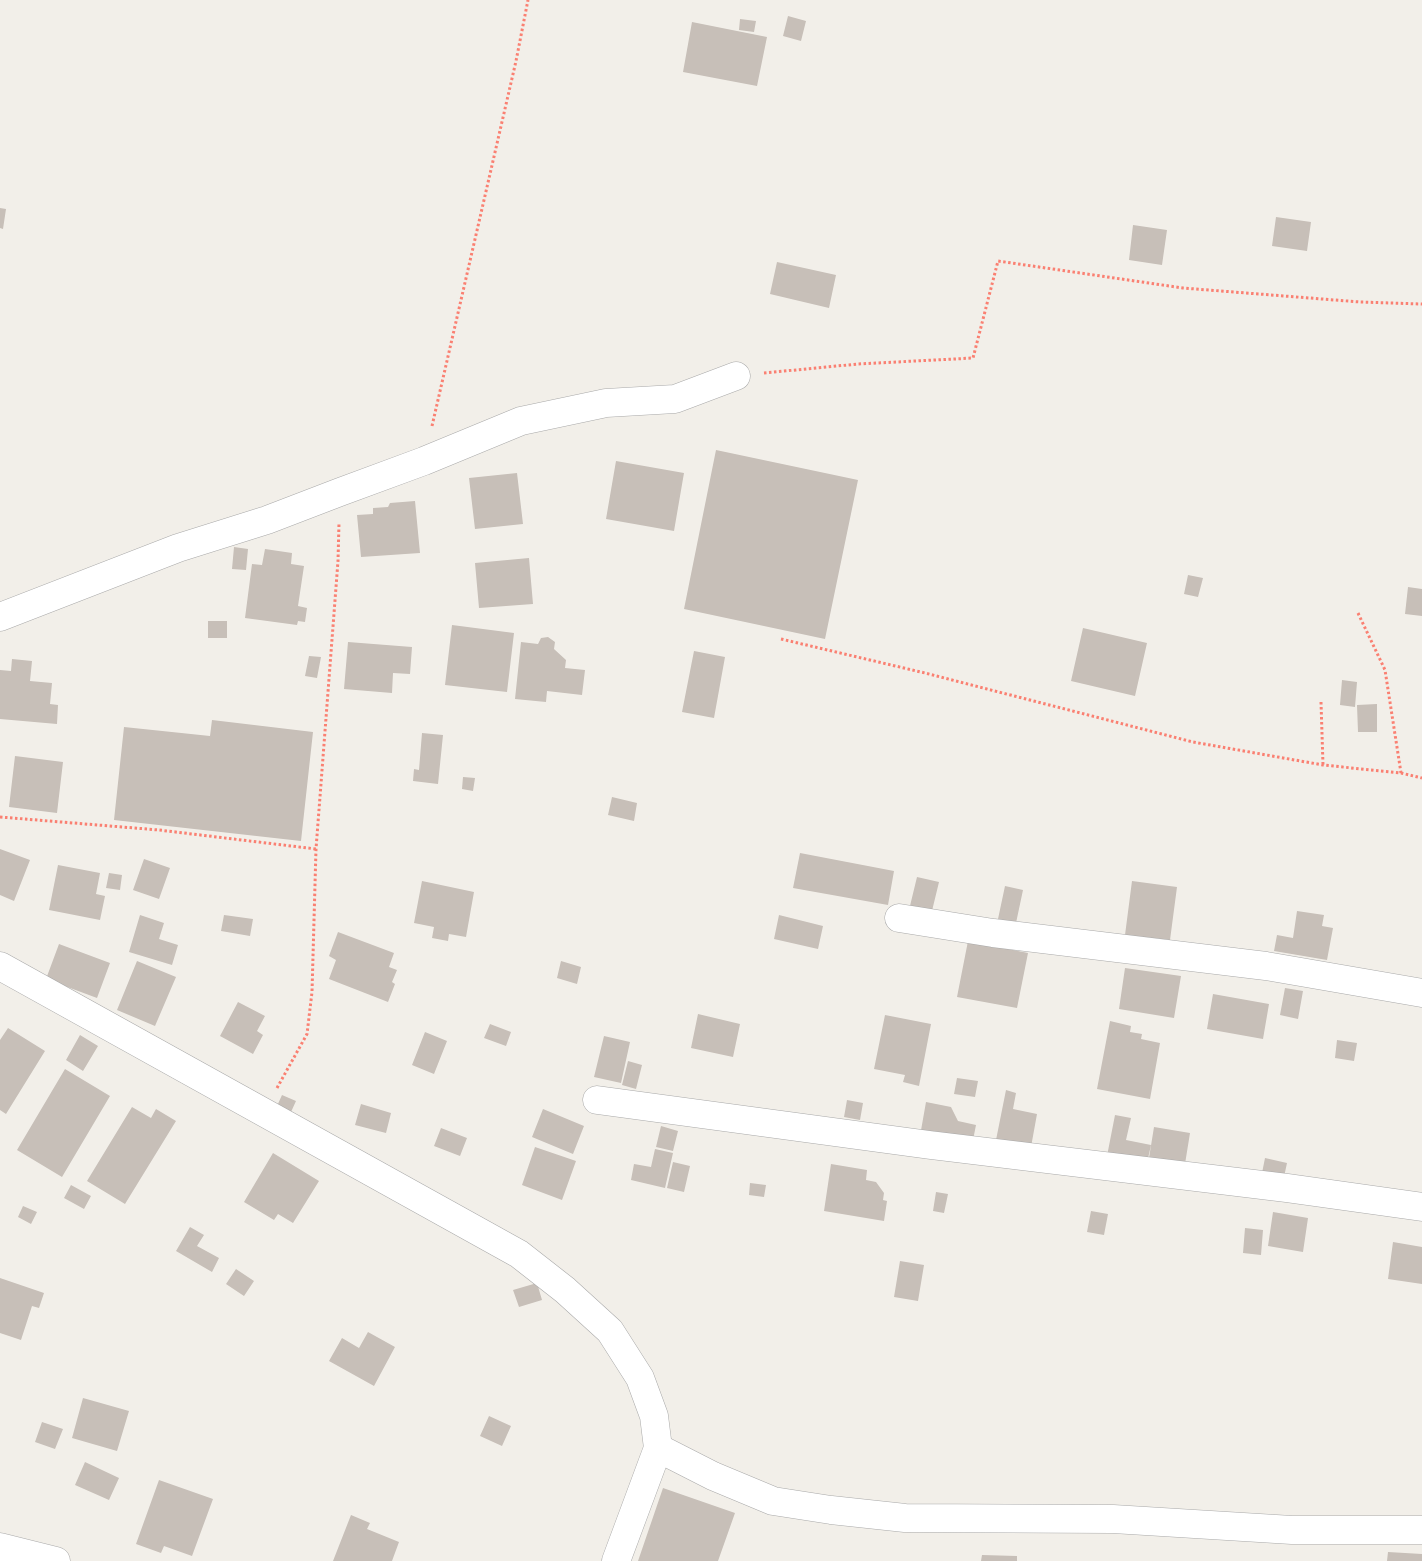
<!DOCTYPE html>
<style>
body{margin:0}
canvas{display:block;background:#f2efe9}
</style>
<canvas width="1422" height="1561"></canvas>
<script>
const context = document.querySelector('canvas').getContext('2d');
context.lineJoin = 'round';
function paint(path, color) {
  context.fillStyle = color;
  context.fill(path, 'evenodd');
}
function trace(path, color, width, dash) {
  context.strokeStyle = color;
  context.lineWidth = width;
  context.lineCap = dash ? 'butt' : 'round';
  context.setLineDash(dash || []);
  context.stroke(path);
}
paint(new Path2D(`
 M 788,16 L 806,21 L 801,41 L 783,36 Z
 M 740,19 L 756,21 L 754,32 L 739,30 Z
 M 692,22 L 767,37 L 757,86 L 683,72 Z
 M 0,208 L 6,209 L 3,229 L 0,228 Z
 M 1276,217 L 1311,222 L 1307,251 L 1272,246 Z
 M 1133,225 L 1167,230 L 1162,265 L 1129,260 Z
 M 777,262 L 836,275 L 829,308 L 770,294 Z
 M 716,450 L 858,480 L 825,639 L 684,609 Z
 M 616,461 L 684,473 L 674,531 L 606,519 Z
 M 517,473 L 523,524 L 475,529 L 469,478 Z
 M 415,501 L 420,553 L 361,557 L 357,515 L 373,514 L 373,508 L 388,507 L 390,503 Z
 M 234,547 L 248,549 L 246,570 L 232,569 Z
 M 265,549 L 292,553 L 291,564 L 304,566 L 298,606 L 307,608 L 305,622 L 298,621 L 297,625 L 245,618 L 252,564 L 262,565 Z
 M 529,558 L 533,604 L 479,608 L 475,563 Z
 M 1188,575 L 1203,578 L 1198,597 L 1184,594 Z
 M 1408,587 L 1422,589 L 1422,616 L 1405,614 Z
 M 208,621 L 227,621 L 227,638 L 208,638 Z
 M 452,625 L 514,633 L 507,692 L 445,685 Z
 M 1083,628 L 1147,643 L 1135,696 L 1071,681 Z
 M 548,637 L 555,642 L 554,649 L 566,660 L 565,668 L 585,670 L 582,695 L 547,691 L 546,702 L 515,699 L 521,642 L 538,644 L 541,638 Z
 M 348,642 L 412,647 L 410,674 L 393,673 L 392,693 L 344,689 Z
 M 694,651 L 725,657 L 714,718 L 682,712 Z
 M 309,656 L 321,657 L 317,678 L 305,676 Z
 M 12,659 L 32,661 L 30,681 L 52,683 L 50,704 L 58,705 L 57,724 L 0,719 L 0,670 L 11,671 Z
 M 1342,680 L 1357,682 L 1355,707 L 1340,705 Z
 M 1377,704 L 1377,732 L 1358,732 L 1357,705 Z
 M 212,720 L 313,732 L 301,841 L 114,820 L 124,727 L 210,736 Z
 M 422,733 L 443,735 L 438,784 L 413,781 L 414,769 L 419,770 Z
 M 15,756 L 63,762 L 57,813 L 9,807 Z
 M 463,777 L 475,778 L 473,791 L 462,789 Z
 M 612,797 L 637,803 L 634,821 L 608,815 Z
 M 0,849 L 30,860 L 14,901 L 0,895 Z
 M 800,853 L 894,871 L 888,905 L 793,888 Z
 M 144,859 L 170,868 L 159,899 L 133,890 Z
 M 58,865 L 100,873 L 96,894 L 105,896 L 100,920 L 49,910 Z
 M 109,873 L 122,875 L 120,890 L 106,888 Z
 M 917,877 L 939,882 L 931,915 L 909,910 Z
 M 422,881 L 474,892 L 466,937 L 449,934 L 448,941 L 432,938 L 434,927 L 414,923 Z
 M 1132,881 L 1177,887 L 1170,940 L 1125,935 Z
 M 1005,886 L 1023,890 L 1016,923 L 998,919 Z
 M 1297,911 L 1324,915 L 1322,926 L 1333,928 L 1327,960 L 1274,951 L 1277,935 L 1293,938 Z
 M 140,915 L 164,923 L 159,939 L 178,945 L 172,965 L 129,952 Z
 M 224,915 L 253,919 L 250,936 L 221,931 Z
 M 779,915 L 823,926 L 818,949 L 774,939 Z
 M 338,932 L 394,953 L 389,967 L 397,970 L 392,982 L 395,984 L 388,1002 L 329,979 L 336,960 L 329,956 Z
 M 968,941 L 1028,953 L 1017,1008 L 957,997 Z
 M 59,944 L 110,963 L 97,998 L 46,979 Z
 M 137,961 L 176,977 L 155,1026 L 117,1010 Z
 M 561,961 L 581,967 L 577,984 L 557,978 Z
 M 1125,968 L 1181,976 L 1174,1018 L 1119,1009 Z
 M 1285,988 L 1303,991 L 1298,1019 L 1280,1015 Z
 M 1213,994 L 1269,1004 L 1263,1039 L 1207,1029 Z
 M 238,1002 L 265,1016 L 257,1031 L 263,1035 L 253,1054 L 220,1036 Z
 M 698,1014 L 740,1024 L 733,1057 L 691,1048 Z
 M 885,1015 L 931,1024 L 919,1086 L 903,1082 L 905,1075 L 874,1069 Z
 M 1110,1021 L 1131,1026 L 1130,1032 L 1142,1034 L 1141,1039 L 1160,1043 L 1150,1099 L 1097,1089 Z
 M 490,1024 L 511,1032 L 506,1046 L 484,1038 Z
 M 8,1028 L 45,1051 L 6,1114 L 0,1110 L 0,1040 Z
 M 425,1032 L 447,1041 L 434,1074 L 412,1065 Z
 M 80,1035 L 98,1046 L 83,1071 L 66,1060 Z
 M 604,1036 L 630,1042 L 621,1083 L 594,1077 Z
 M 1337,1040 L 1357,1043 L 1354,1061 L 1335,1058 Z
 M 628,1061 L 642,1065 L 636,1089 L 622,1085 Z
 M 65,1069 L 110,1096 L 62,1177 L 17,1150 Z
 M 957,1078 L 978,1081 L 975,1097 L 954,1094 Z
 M 1006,1090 L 1016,1093 L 1013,1109 L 1037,1114 L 1031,1147 L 996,1140 Z
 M 282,1095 L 296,1101 L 291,1112 L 277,1106 Z
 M 847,1100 L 863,1103 L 860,1120 L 844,1117 Z
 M 926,1102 L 951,1107 L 958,1121 L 976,1125 L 972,1145 L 920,1136 Z
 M 361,1104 L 391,1113 L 386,1133 L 355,1125 Z
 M 132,1107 L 151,1118 L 156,1109 L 176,1121 L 125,1204 L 87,1181 Z
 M 543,1109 L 584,1126 L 573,1154 L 532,1137 Z
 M 1115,1115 L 1131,1118 L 1126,1140 L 1151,1145 L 1147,1163 L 1107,1156 Z
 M 661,1126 L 678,1131 L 673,1151 L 656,1147 Z
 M 1154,1127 L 1190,1133 L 1185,1164 L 1149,1158 Z
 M 441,1128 L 467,1138 L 460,1156 L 434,1146 Z
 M 535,1147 L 576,1161 L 562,1200 L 522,1185 Z
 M 655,1149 L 673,1153 L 665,1188 L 631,1180 L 634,1164 L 651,1167 Z
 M 273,1153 L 319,1181 L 293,1223 L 278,1214 L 274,1220 L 244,1202 Z
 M 1265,1158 L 1287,1163 L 1284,1177 L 1262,1173 Z
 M 673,1162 L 690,1166 L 684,1192 L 667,1188 Z
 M 831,1164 L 867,1170 L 866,1180 L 876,1182 L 884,1193 L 883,1200 L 887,1201 L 884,1221 L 824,1211 Z
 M 750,1183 L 766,1185 L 764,1197 L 749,1195 Z
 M 71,1185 L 91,1196 L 84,1209 L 64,1198 Z
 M 936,1192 L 948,1194 L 944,1213 L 933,1211 Z
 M 23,1206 L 37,1212 L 31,1224 L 18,1217 Z
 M 1091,1211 L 1108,1214 L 1104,1235 L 1087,1232 Z
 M 1273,1212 L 1308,1218 L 1303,1252 L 1268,1246 Z
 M 190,1227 L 204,1235 L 197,1246 L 219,1258 L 212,1272 L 176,1251 Z
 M 1245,1228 L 1263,1230 L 1261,1255 L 1243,1253 Z
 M 1393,1242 L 1422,1247 L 1422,1284 L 1388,1279 Z
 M 900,1261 L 924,1265 L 918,1301 L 894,1297 Z
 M 236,1269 L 254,1281 L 244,1296 L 226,1284 Z
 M 0,1278 L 44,1293 L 39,1308 L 32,1306 L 21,1340 L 0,1333 Z
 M 537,1283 L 542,1300 L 519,1307 L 513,1290 Z
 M 368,1332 L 395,1347 L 374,1386 L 329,1361 L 342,1338 L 359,1348 Z
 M 83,1398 L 129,1411 L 117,1451 L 72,1438 Z
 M 489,1416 L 511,1426 L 502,1446 L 480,1436 Z
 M 42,1422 L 63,1429 L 55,1449 L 35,1442 Z
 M 85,1462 L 119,1478 L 109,1500 L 75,1485 Z
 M 159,1480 L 213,1499 L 192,1556 L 164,1546 L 161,1553 L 136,1544 Z
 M 663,1488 L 735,1513 L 718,1561 L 638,1561 Z
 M 351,1515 L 370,1523 L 367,1529 L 399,1542 L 392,1561 L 333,1561 Z
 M 1388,1552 L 1422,1554 L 1422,1561 L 1387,1561 Z
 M 982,1555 L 1017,1556 L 1017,1561 L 981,1561 Z`), '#c7bfb8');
const minor = new Path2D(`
 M 0,617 L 178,548 L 267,520 L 340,492 L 424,461 L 521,421 L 606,403 L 675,399 L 736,376
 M 899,918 L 993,933 L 1266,966 L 1422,993
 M 0,966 L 519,1254 L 565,1290 L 610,1331 L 640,1378 L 654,1416 L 658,1448 L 616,1561
 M 597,1100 L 930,1145 L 1287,1188 L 1422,1207
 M 658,1448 L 713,1476 L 773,1501 L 831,1510 L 905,1518 L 1113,1519 L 1292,1530 L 1422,1530
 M 0,1547 L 56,1561`);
trace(minor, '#a9a9a9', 29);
trace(new Path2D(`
 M 764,373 L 858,364 L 973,358 L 998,261 L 1183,288 L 1360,302 L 1422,304
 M 432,426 L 516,61 L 528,0
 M 1358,613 L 1385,670 L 1401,773
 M 781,639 L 925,673 L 1193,742 L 1323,765 L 1401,773 L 1422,778
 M 1321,702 L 1323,765
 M 0,817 L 159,830 L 316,849
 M 277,1088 L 307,1034 L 312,992 L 316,849 L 338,561 L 339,523`), '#fa8072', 3, [2.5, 2.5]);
trace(minor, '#fff', 28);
</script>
